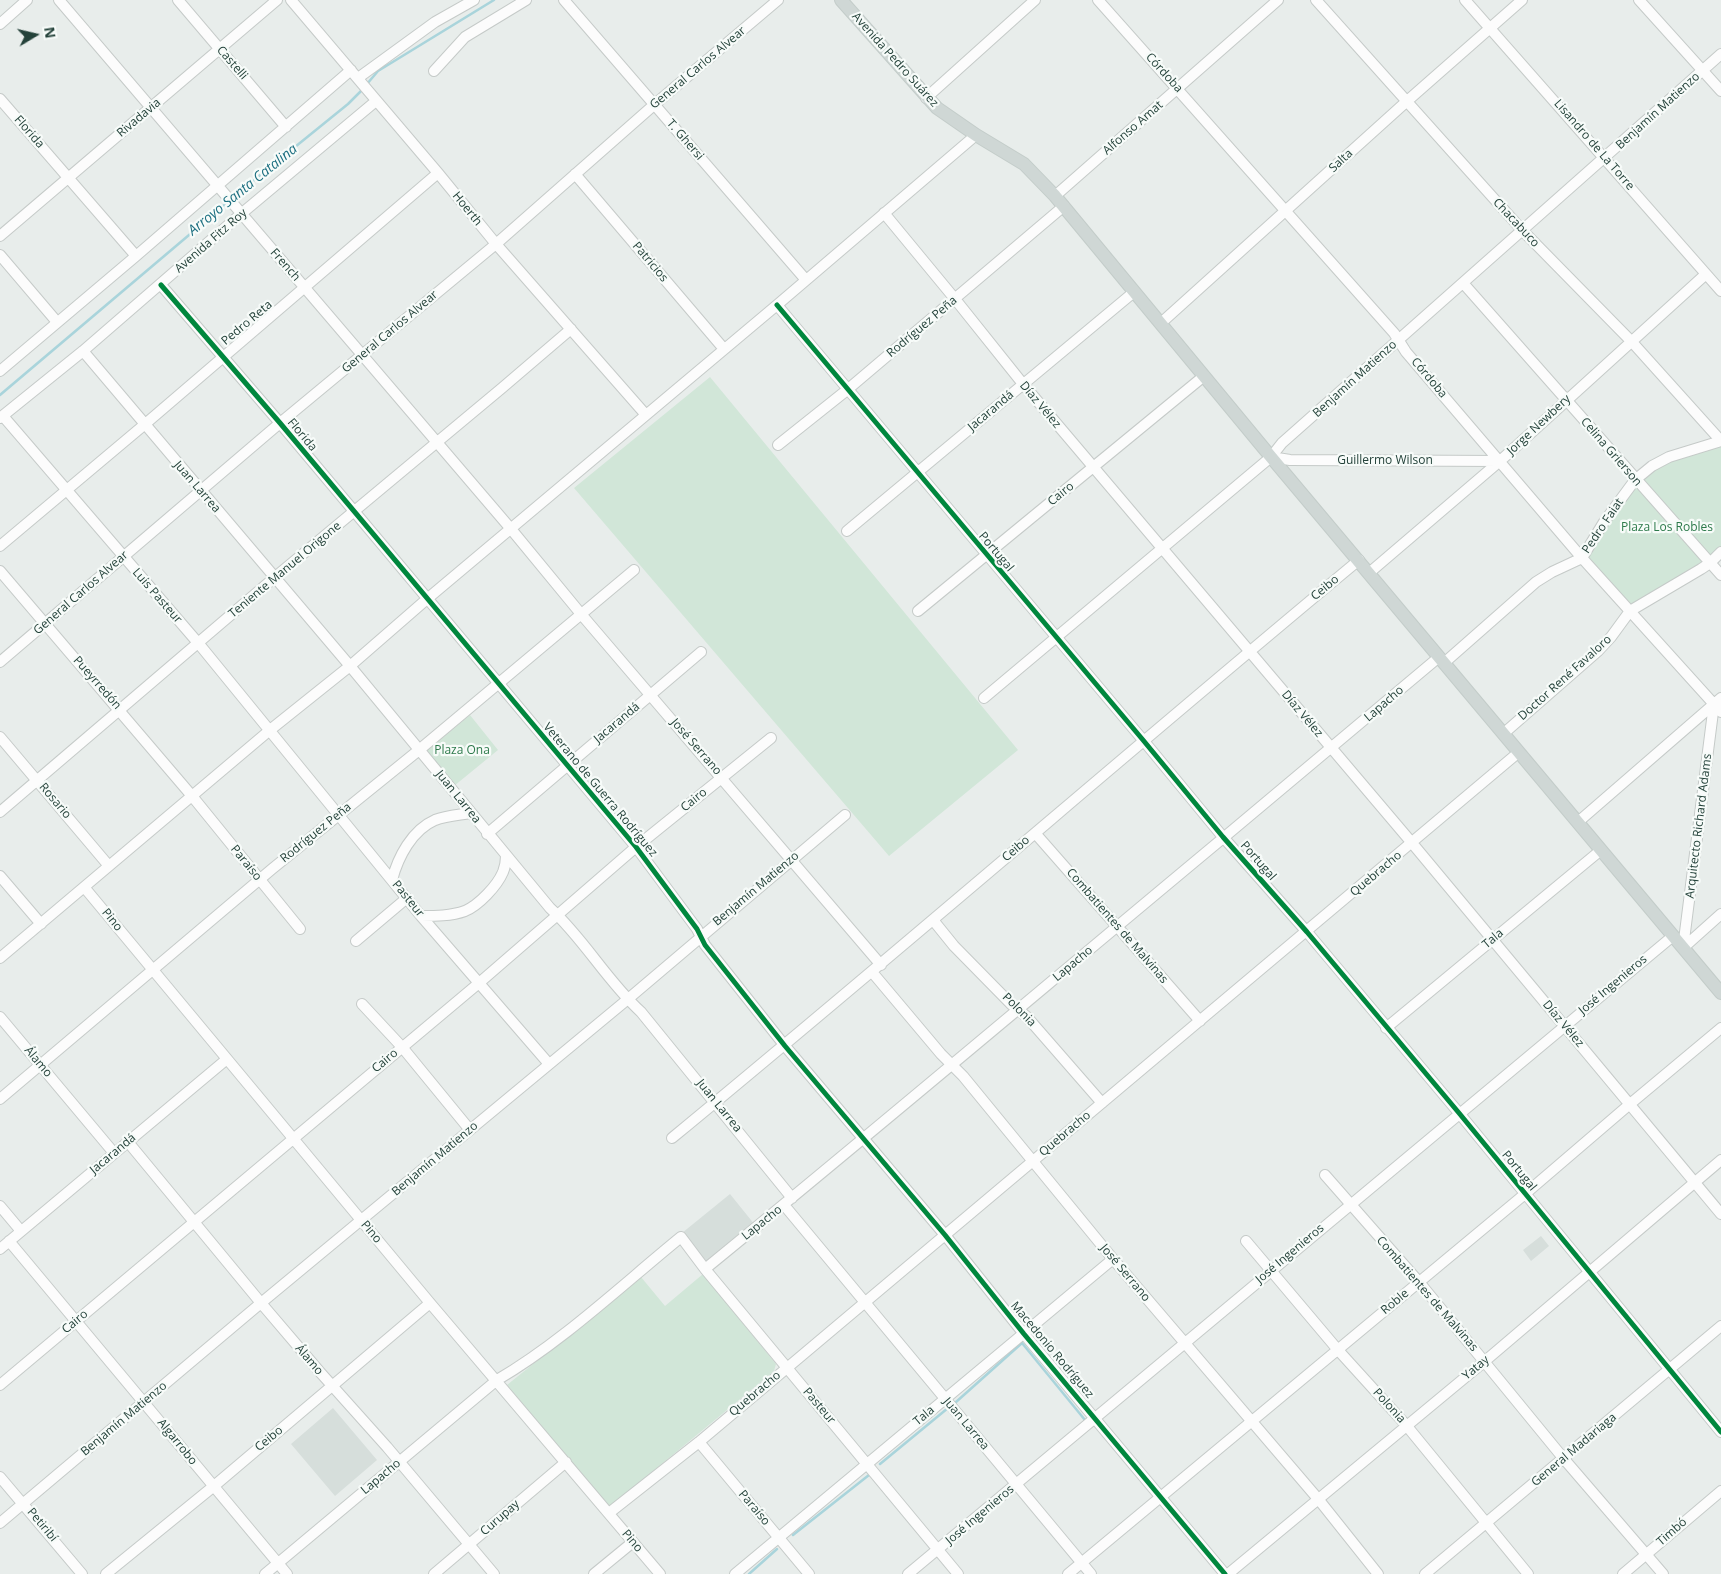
<!DOCTYPE html>
<meta charset="utf-8">
<style>
body{margin:0}
#map{position:relative;width:1721px;height:1574px;overflow:hidden;background:#e8edeb;font-family:"Open Sans",sans-serif}
canvas{display:block}
.north{position:absolute;left:10px;top:10px;width:50px;height:50px;-webkit-text-stroke:4px #f7fbf9;paint-order:stroke;rotate:81deg;font-size:14px;font-weight:700;line-height:20px;text-align:center;color:#24423a}
.north::after{content:'';display:block;margin:auto;width:18px;height:22px;background:#24423a;clip-path:polygon(50% 0,100% 100%,50% 72%,0 100%)}
</style>
<div id="map">
<canvas width="1721" height="1574"></canvas>
<div class="north">N</div>
</div>
<script>
const context = document.querySelector('canvas').getContext('2d');
context.lineJoin = 'round';
function paint(path, color) {
  context.fillStyle = color;
  context.fill(path, 'evenodd');
}
function trace(path, color, width, dash) {
  context.strokeStyle = color;
  context.lineWidth = width;
  context.lineCap = dash ? 'butt' : 'round';
  context.setLineDash(dash || []);
  context.stroke(path);
}
function label(font, color, halo, rows, align = 'center') {
  context.font = font + ' "Open Sans",sans-serif';
  context.lineWidth = 4.5;
  context.setLineDash([]);
  context.textBaseline = 'middle';
  context.strokeStyle = halo;
  context.fillStyle = color;
  for (const [text, x, y, turn = 0] of rows) {
    context.save();
    context.translate(x, y);
    context.rotate((+turn || 0) * Math.PI / 180);
    context.textAlign = isNaN(turn) ? turn : align;
    if (halo) context.strokeText(text, 0, 0);
    context.fillText(text, 0, 0);
    context.restore();
  }
}
paint(new Path2D(`
 M 730,1194 L 755,1225 L 707,1264 L 682,1233 Z
 M 1541,1236 L 1549,1246 L 1531,1261 L 1523,1250 Z
 M 333,1408 L 377,1460 L 335,1496 L 291,1444 Z`), '#d6dedb');
paint(new Path2D(`
 M 710,377 L 1018,750 L 889,856 L 574,488 Z
 M 1721,441 L 1721,552 L 1630,611 L 1582,558 L 1644,472 Z
 M 470,715 L 498,750 L 454,786 L 425,752 Z
 M 703,1274 L 776,1364 L 774,1371 L 611,1506 L 605,1504 L 507,1385 L 641,1277 L 665,1306 Z`), '#d1e6d8');
trace(new Path2D(`
 M 367,84 L 378,71 L 494,0
 M 232,198 L 348,104 L 364,88
 M 0,395 L 228,202
 M 956,1402 L 1022,1343 L 1085,1420
 M 880,1464 L 948,1408
 M 793,1535 L 869,1475
 M 749,1574 L 777,1549`), '#a9d4db', 2.5);
const minor = new Path2D(`
 M 59,0 L 511,529 L 581,614 L 881,965
 M 178,0 L 286,127
 M 291,0 L 438,173 L 496,244 L 646,415
 M 564,0 L 806,280
 M 1098,0 L 1394,333 L 1406,352 L 1582,558 L 1721,712
 M 1316,0 L 1522,230 L 1632,342 L 1721,441
 M 1465,0 L 1721,291
 M 1639,0 L 1721,91
 M 0,24 L 27,0
 M 434,71 L 465,37 L 526,0
 M 358,78 L 435,22 L 474,0
 M 926,98 L 1035,0
 M 0,99 L 136,256
 M 575,174 L 724,349
 M 1055,196 L 1278,0
 M 884,213 L 955,299 L 1023,384 L 1412,843 L 1721,1214
 M 0,236 L 277,0
 M 0,255 L 57,322
 M 1463,283 L 1721,575
 M 161,285 L 280,423 L 636,847 L 697,929 L 705,945 L 785,1046 L 945,1235 L 1024,1334 L 1225,1574
 M 777,305 L 1143,740 L 1223,837 L 1307,932 L 1459,1113 L 1721,1432
 M 1161,323 L 1406,102 L 1522,0
 M 83,351 L 350,666 L 550,908 C 584,939 607,981 641,1012 L 792,1198
 M 0,371 L 136,256 L 351,70
 M 3,416 L 199,644 L 421,916 L 549,1064
 M 0,418 L 83,351 L 241,214 L 376,101
 M 778,445 L 847,390 L 1064,206
 M 1271,457 L 1290,460 L 1500,461
 M 847,531 L 1134,292
 M 0,546 L 144,425 L 438,173
 M 0,571 L 192,796 L 300,929
 M 1369,573 L 1500,461 L 1706,274
 M 918,611 L 1204,376
 M 0,662 L 280,423 L 496,244 L 655,104 L 778,0
 M 1444,663 L 1536,582 L 1552,572 L 1582,558 L 1604,522 L 1635,480 L 1652,466 L 1669,457 L 1721,441
 M 984,698 L 1271,457 L 1282,443 L 1721,54
 M 1503,734 L 1598,651 L 1611,637 L 1630,611 L 1701,569 L 1710,563 L 1721,552
 M 0,737 L 109,866
 M 0,812 L 274,578 L 502,388 L 571,329
 M 1578,822 L 1721,698
 M 1035,833 L 1200,1021
 M 487,834 L 701,652
 M 0,876 L 41,924
 M 392,880 C 398,857 412,830 435,820 C 446,816 459,815 470,813
 M 84,887 L 430,1303 L 660,1574
 M 421,916 C 435,916 451,916 465,911 C 479,905 497,886 503,872 C 505,867 506,861 506,856
 M 933,920 L 954,946 L 1011,1004 L 1027,1017 L 1102,1103
 M 356,941 L 407,898
 M 1683,948 L 1714,704
 M 1683,948 L 1721,914
 M 0,958 L 270,730 L 350,666 L 427,599 L 777,305 L 976,135
 M 872,972 L 941,1054 L 963,1076 L 1113,1259 L 1319,1500 L 1378,1574
 M 362,1004 L 402,1047 L 470,1130
 M 0,1017 L 114,1153
 M 1386,1028 L 1601,850
 M 0,1099 L 272,869 L 419,750 L 634,570
 M 672,1138 C 903,948 1129,751 1359,560
 M 128,1142 L 261,1303 L 319,1371 L 387,1447 L 494,1574
 M 1325,1175 L 1419,1282 L 1564,1459 L 1663,1574
 M 784,1205 L 1091,1574
 M 0,1206 L 21,1231
 M 9,1241 L 287,1574
 M 1246,1241 L 1338,1350 L 1406,1425 L 1528,1574
 M 0,1249 L 227,1059
 M 705,1269 C 879,1127 1050,982 1222,839 C 1294,778 1367,718 1439,657
 M 0,1385 L 479,983 L 636,847 L 771,738
 M 699,1442 L 809,1574
 M 0,1477 L 82,1574
 M 609,1513 L 699,1442 L 1519,752
 M 0,1523 L 261,1303 L 628,999 L 845,815
 M 106,1574 L 214,1486 L 430,1303
 M 265,1574 L 497,1380 C 562,1342 622,1285 681,1237 L 705,1269 L 958,1574
 M 434,1574 L 566,1462
 M 594,1574 L 633,1542
 M 735,1574 L 1113,1259
 M 908,1574 C 1164,1362 1417,1148 1673,936
 M 1068,1574 L 1525,1194 L 1630,1104 L 1721,1028
 M 1228,1574 L 1485,1361 L 1721,1160
 M 1425,1574 L 1721,1326
 M 1623,1574 L 1721,1491`);
const major = new Path2D(`
 M 841,0 L 937,108 L 976,135 L 1024,164 L 1055,196 L 1271,457 L 1721,993`);
trace(minor, '#c5cac8', 12);
trace(major, '#c3ccc9', 14);
trace(minor, '#fcfcfc', 10);
trace(major, '#cfd7d5', 12);
trace(new Path2D(`
 M 161,285 L 280,423 L 636,847 L 697,929 L 705,945 L 785,1046 L 945,1235 L 1024,1334 L 1225,1574
 M 777,305 L 1143,740 L 1223,837 L 1307,932 L 1459,1113 L 1721,1432`), '#00873e', 5);
label('12px', '#24423a', '#f7fbf9', [
 ["Avenida Pedro Suárez",895,60,48],
 ["Castelli",232,63,49],
 ["General Carlos Alvear",698,68,-40],
 ["Córdoba",1164,73,48],
 ["Benjamín Matienzo",1658,111,-42],
 ["Rivadavia",139,118,-40],
 ["Alfonso Amat",1133,128,-41],
 ["Florida",29,132,49],
 ["T. Ghersi",685,140,49],
 ["Lisandro de La Torre",1594,145,49],
 ["Salta",1341,161,-43],
 ["Hoerth",467,209,51],
 ["Chacabuco",1516,223,47],
 ["Avenida Fitz Roy",211,241,-41],
 ["Patricios",650,262,50],
 ["French",285,265,49],
 ["Pedro Reta",247,323,-40],
 ["Rodríguez Peña",922,327,-40],
 ["General Carlos Alvear",390,332,-40],
 ["Córdoba",1429,378,50],
 ["Benjamín Matienzo",1355,379,-42],
 ["Díaz Vélez",1040,405,50],
 ["Jacarandá",991,411,-40],
 ["Jorge Newbery",1539,425,-43],
 ["Florida",302,435,50],
 ["Celina Grierson",1611,452,49],
 ["Guillermo Wilson",1385,461],
 ["Juan Larrea",197,487,49],
 ["Cairo",1061,494,-39],
 ["Pedro Faiat",1603,526,-56],
 ["Portugal",996,552,50],
 ["Teniente Manuel Origone",285,570,-40],
 ["Ceibo",1325,588,-40],
 ["General Carlos Alvear",81,593,-41],
 ["Luis Pasteur",157,596,49],
 ["Doctor René Favaloro",1565,678,-42],
 ["Pueyrredón",97,683,49],
 ["Lapacho",1384,704,-41],
 ["Díaz Vélez",1302,714,50],
 ["Jacarandá",617,723,-40],
 ["José Serrano",696,747,49],
 ["Veterano de Guerra Rodríguez",600,790,50],
 ["Juan Larrea",458,797,51],
 ["Cairo",694,800,-39],
 ["Rosario",55,801,50],
 ["Arquitecto Richard Adams",1699,826,-83],
 ["Rodríguez Peña",316,833,-39],
 ["Ceibo",1016,849,-41],
 ["Portugal",1258,861,49],
 ["Paraíso",246,863,51],
 ["Quebracho",1376,874,-40],
 ["Benjamín Matienzo",756,889,-40],
 ["Pasteur",408,899,51],
 ["Pino",112,920,51],
 ["Combatientes de Malvinas",1117,926,49],
 ["Tala",1493,939,-40],
 ["Lapacho",1073,964,-40],
 ["José Ingenieros",1613,985,-40],
 ["Polonia",1019,1010,45],
 ["Díaz Vélez",1563,1024,50],
 ["Cairo",385,1061,-40],
 ["Álamo",38,1062,50],
 ["Juan Larrea",719,1106,51],
 ["Quebracho",1065,1134,-40],
 ["Jacarandá",113,1154,-40],
 ["Benjamín Matienzo",435,1159,-40],
 ["Portugal",1519,1171,51],
 ["Lapacho",762,1223,-39],
 ["Pino",371,1232,50],
 ["José Ingenieros",1290,1254,-40],
 ["José Serrano",1125,1273,50],
 ["Combatientes de Malvinas",1427,1294,49],
 ["Roble",1395,1302,-40],
 ["Cairo",75,1322,-40],
 ["Macedonio Rodríguez",1052,1350,50],
 ["Álamo",309,1360,49],
 ["Yatay",1476,1368,-40],
 ["Quebracho",755,1394,-40],
 ["Pasteur",819,1406,50],
 ["Polonia",1389,1406,48],
 ["Tala",924,1416,-40],
 ["Benjamín Matienzo",124,1419,-40],
 ["Juan Larrea",966,1424,50],
 ["Ceibo",269,1439,-40],
 ["Algarrobo",177,1442,51],
 ["General Madariaga",1574,1450,-40],
 ["Lapacho",381,1477,-40],
 ["Paraíso",754,1508,50],
 ["José Ingenieros",980,1515,-40],
 ["Curupay",500,1518,-41],
 ["Petiribí",42,1525,50],
 ["Timbó",1672,1532,-41],
 ["Pino",632,1541,50]
]);
label('12px', '#2d7a4b', '#f7fbf9', [
 ["Plaza Los Robles",1667,528],
 ["Plaza Ona",462,751]
]);
label('italic 14px', '#1c6f80', '#f7fbf9', [
 ["Arroyo Santa Catalina",243,190,-39]
]);
</script>
